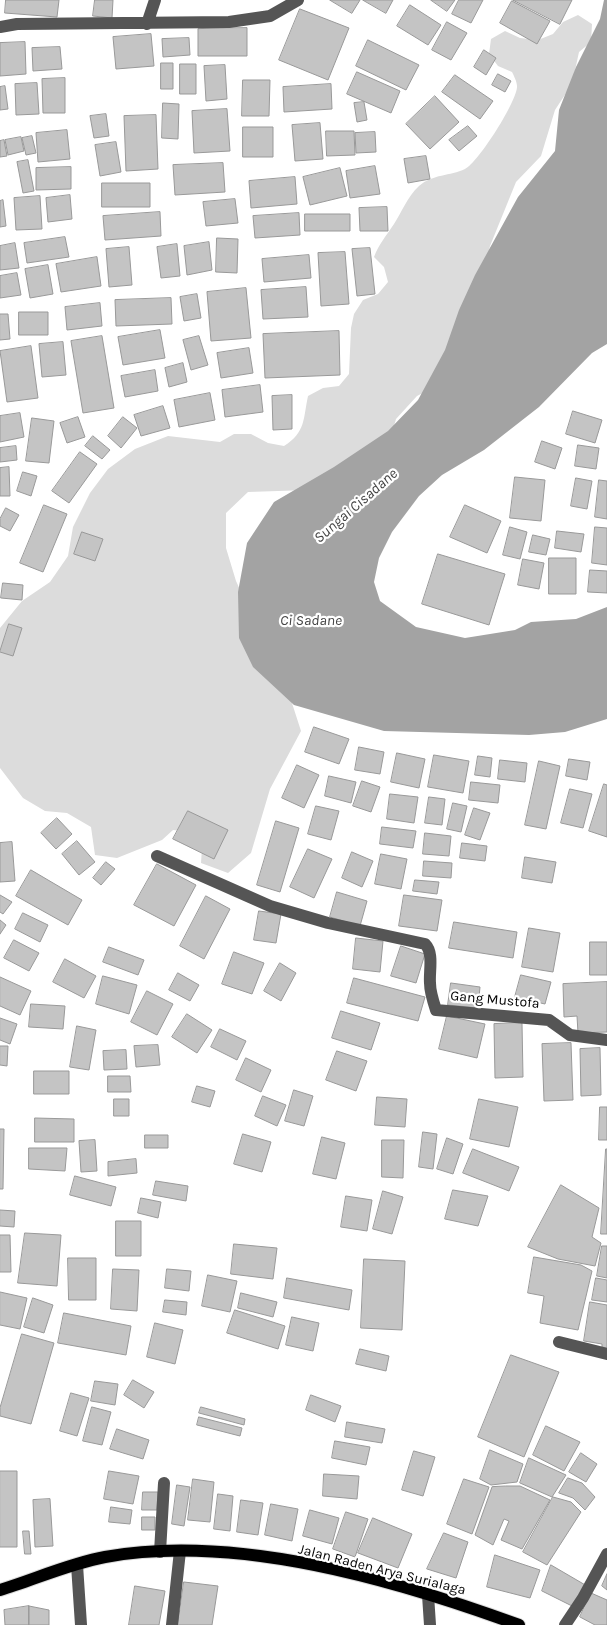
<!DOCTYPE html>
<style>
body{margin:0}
canvas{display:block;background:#fff}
</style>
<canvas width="607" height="1625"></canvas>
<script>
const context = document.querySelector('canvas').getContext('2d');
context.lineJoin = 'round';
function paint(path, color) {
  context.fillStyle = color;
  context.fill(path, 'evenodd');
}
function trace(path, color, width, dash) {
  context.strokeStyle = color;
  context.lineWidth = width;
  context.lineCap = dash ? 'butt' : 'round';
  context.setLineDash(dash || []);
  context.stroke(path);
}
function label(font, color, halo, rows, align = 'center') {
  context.font = font + ' Karla,sans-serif';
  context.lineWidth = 4.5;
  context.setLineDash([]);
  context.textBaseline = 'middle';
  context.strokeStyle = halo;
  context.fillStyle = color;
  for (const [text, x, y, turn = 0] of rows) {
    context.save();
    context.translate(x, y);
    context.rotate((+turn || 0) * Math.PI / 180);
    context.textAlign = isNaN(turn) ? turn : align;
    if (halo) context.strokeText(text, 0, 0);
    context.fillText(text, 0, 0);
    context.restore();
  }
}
paint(new Path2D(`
 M 578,15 L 592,24 L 591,42 L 579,52 L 572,84 L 555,110 L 541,156 L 516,182 L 490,246 L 472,325 L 446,381 L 417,396 L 396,419 L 387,450 L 308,490 L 248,492 L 226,513 L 226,548 L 236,581 L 291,700 L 301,731 L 270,789 L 251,853 L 228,873 L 201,863 L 203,833 L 173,830 L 162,840 L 117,858 L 95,855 L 91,827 L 67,813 L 45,811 L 23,798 L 0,768 L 0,628 L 22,601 L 50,582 L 68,556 L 73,527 L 90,493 L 108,469 L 135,449 L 168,436 L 220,442 L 234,434 L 251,434 L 268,443 L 284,446 C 306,432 303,419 308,396 L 323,388 L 339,386 L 349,374 L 351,328 L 354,314 L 363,300 L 378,294 L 388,282 L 384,267 L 374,257 C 379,244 386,236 394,224 C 402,212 407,197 419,186 C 433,174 450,176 465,169 C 478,163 518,100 517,86 C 517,82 514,76 512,72 L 498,66 L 489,54 L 491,39 L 505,31 L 520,38 L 538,40 L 553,34 L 563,22 Z`), '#dcdcdc');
paint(new Path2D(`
 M 604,0 L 607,0 L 607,344 L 592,353 L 539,407 L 484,450 L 442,475 L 419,496 L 392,532 L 379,558 L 374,582 L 380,601 L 416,627 L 465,638 L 515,630 L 531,622 L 576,619 L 607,607 L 607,719 L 565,732 L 529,735 L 384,731 L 294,705 L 253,667 L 239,638 L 238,592 L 247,543 L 274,502 L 334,467 L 388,431 L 418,400 L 445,350 L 459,310 L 475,275 L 518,197 L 555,151 L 559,110 L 576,67 L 600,19 Z`), '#a3a3a3');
const building = new Path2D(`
 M 6,0 L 59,0 L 57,17 L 5,13 Z
 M 95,0 L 113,0 L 112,18 L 93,16 Z
 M 330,0 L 360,0 L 352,13 Z
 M 363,0 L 393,0 L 386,13 Z
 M 431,0 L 455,0 L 447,11 Z
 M 459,0 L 483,0 L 471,23 L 452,14 Z
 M 513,0 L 572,0 L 560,24 Z
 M 512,1 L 550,21 L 537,44 L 500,23 Z
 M 410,5 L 441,25 L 428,45 L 397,26 Z
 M 300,9 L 349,28 L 328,80 L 279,60 Z
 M 447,22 L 467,33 L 451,60 L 432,50 Z
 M 247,28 L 247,56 L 198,56 L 198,29 Z
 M 151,34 L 154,66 L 116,69 L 113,37 Z
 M 189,38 L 190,55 L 163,57 L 162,39 Z
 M 368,40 L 419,65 L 406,90 L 356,66 Z
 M 25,42 L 26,74 L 0,76 L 0,43 Z
 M 60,47 L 62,69 L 33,71 L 32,48 Z
 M 484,50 L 496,58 L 486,75 L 474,67 Z
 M 161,63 L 173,63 L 173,89 L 161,89 Z
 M 180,64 L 196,64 L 196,94 L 180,94 Z
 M 225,65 L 227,99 L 206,101 L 204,66 Z
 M 357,72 L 400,91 L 391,113 L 347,94 Z
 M 498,74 L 511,81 L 505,92 L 492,85 Z
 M 455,75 L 493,101 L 480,119 L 442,92 Z
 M 65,78 L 65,113 L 43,113 L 42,79 Z
 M 243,80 L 270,80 L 269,116 L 242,116 Z
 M 37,83 L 39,114 L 16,115 L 15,84 Z
 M 331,84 L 332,109 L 284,112 L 283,87 Z
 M 5,86 L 8,109 L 0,110 L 0,87 Z
 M 435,96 L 459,122 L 430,149 L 406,124 Z
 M 364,102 L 367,120 L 357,122 L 354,103 Z
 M 163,103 L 179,104 L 178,139 L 162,138 Z
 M 227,109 L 230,151 L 194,153 L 192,111 Z
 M 106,114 L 109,136 L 94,138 L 90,116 Z
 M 156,115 L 158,169 L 126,171 L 124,116 Z
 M 320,123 L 323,159 L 295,161 L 292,125 Z
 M 468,126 L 477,136 L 459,151 L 449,140 Z
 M 243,127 L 273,127 L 273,157 L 243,157 Z
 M 67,130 L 70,159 L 38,162 L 36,133 Z
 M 326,131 L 354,131 L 355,155 L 327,156 Z
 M 375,132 L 376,152 L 356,153 L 355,133 Z
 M 32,136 L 36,153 L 26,155 L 22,138 Z
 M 21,137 L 24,151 L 8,155 L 5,140 Z
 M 4,140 L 7,156 L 0,157 L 0,141 Z
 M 116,142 L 121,172 L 100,176 L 95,145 Z
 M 426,156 L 430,179 L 408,183 L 404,159 Z
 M 28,160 L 34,191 L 23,193 L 17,162 Z
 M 223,163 L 225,192 L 175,195 L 173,165 Z
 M 375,166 L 380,194 L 350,198 L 346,171 Z
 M 71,167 L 71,189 L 36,190 L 36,168 Z
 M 340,168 L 347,196 L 310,205 L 303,177 Z
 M 295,177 L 297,204 L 251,208 L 249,181 Z
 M 102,183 L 150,183 L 150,207 L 102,207 Z
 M 70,195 L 72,219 L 48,222 L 46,198 Z
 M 40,196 L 42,229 L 16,230 L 14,198 Z
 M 235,199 L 238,223 L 206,226 L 203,202 Z
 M 3,200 L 6,226 L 0,227 L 0,201 Z
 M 387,207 L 388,231 L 360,231 L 359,208 Z
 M 160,212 L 161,236 L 105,240 L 103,216 Z
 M 299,213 L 300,235 L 255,238 L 253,216 Z
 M 305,214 L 350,214 L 350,231 L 305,231 Z
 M 65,237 L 69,257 L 27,263 L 24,243 Z
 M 217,238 L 238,239 L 237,273 L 216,272 Z
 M 209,242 L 212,270 L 187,275 L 184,246 Z
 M 15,243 L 19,268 L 0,270 L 0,246 Z
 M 177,244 L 180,276 L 161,278 L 157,247 Z
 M 129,247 L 132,285 L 109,287 L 106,249 Z
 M 370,248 L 375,294 L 357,296 L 352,249 Z
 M 345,252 L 349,304 L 321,306 L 318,253 Z
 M 309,255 L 311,278 L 264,282 L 262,259 Z
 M 97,257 L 101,286 L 61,292 L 56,264 Z
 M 48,265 L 53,294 L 30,298 L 25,269 Z
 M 17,273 L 21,295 L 0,298 L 0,276 Z
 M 306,287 L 308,317 L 263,319 L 261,290 Z
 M 246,288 L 251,338 L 211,341 L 207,292 Z
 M 197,294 L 201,318 L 184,321 L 180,297 Z
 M 171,298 L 172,324 L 116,326 L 115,300 Z
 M 100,303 L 102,326 L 67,330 L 65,307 Z
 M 19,312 L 48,312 L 48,335 L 19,335 Z
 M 0,314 L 8,314 L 10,339 L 0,340 Z
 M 160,330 L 165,358 L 123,365 L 118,337 Z
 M 339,331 L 340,375 L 265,378 L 263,334 Z
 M 102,336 L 114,408 L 83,413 L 71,341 Z
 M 199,336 L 208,365 L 191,370 L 183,340 Z
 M 63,342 L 66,375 L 42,377 L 39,344 Z
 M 31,346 L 38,398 L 7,402 L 0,351 Z
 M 249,348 L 253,373 L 221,378 L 217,353 Z
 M 183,363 L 187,382 L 169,387 L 165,368 Z
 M 155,370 L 158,391 L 125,397 L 121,376 Z
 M 260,385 L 263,412 L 225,417 L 222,390 Z
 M 210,393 L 215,420 L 179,427 L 174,400 Z
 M 292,395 L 292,429 L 273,430 L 272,396 Z
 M 163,406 L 170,428 L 141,436 L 134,415 Z
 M 573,411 L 602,420 L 595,443 L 566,434 Z
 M 20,413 L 24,437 L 0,442 L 0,416 Z
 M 78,417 L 85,437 L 67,443 L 60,423 Z
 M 123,417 L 137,428 L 121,448 L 108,436 Z
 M 32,418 L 54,421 L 49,463 L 26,461 Z
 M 93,436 L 110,450 L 102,459 L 85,446 Z
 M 542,441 L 562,448 L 555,469 L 535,462 Z
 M 578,445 L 599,448 L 596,469 L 575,466 Z
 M 16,446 L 17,460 L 0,462 L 0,448 Z
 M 80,452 L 97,464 L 69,503 L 52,491 Z
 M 9,467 L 10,496 L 0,496 L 0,468 Z
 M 23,472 L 37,476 L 31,496 L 17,491 Z
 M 515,477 L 545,480 L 541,521 L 510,518 Z
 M 576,478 L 592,481 L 587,509 L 571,506 Z
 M 599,480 L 607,481 L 607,519 L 595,517 Z
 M 44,505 L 67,514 L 43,572 L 20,563 Z
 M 465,505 L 501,521 L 487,553 L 450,537 Z
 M 6,508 L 19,515 L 10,531 L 0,526 L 0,519 Z
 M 510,527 L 527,532 L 520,559 L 503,555 Z
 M 595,527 L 607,528 L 607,565 L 592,563 Z
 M 557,531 L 584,534 L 581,552 L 555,548 Z
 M 82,532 L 103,539 L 95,561 L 74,554 Z
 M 533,535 L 550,539 L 546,555 L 529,552 Z
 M 438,554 L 505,574 L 489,625 L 422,604 Z
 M 549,558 L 576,558 L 576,594 L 549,594 Z
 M 523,559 L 544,563 L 539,589 L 518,585 Z
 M 590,570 L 607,571 L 607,593 L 588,592 Z
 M 3,583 L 23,585 L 22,600 L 1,598 Z
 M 9,624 L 22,628 L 13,656 L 0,652 Z
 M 314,727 L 349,739 L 339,764 L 305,752 Z
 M 359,747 L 384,752 L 380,774 L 355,770 Z
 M 397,753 L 425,759 L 419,788 L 391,782 Z
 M 434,755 L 469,761 L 463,793 L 428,787 Z
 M 478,756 L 492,758 L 490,777 L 475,775 Z
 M 569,759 L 590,762 L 587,780 L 566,776 Z
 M 500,760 L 527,763 L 525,782 L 498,779 Z
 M 539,761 L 560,766 L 546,829 L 525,825 Z
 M 297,765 L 319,775 L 304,808 L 282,798 Z
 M 329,776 L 356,782 L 351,803 L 325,796 Z
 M 362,781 L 380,787 L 371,812 L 353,806 Z
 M 471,782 L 500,785 L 498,803 L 469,800 Z
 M 604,784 L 607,785 L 607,837 L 589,831 Z
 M 570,789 L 592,794 L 583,828 L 561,823 Z
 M 390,794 L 418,797 L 414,823 L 387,819 Z
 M 429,797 L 445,799 L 442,825 L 425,823 Z
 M 453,803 L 467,806 L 461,832 L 447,829 Z
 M 316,806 L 339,811 L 331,840 L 308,834 Z
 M 474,808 L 490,813 L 480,840 L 465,835 Z
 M 188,811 L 228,830 L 214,859 L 173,839 Z
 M 57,818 L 72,834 L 56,849 L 41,833 Z
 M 276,821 L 299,828 L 280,892 L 257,885 Z
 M 382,827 L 416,831 L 413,848 L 380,844 Z
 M 425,833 L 451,836 L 449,856 L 423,854 Z
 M 77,841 L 95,862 L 79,875 L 62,854 Z
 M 12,842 L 15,881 L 0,882 L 0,843 Z
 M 462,843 L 487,846 L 485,861 L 460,858 Z
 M 308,849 L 332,859 L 314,898 L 290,887 Z
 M 352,852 L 373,861 L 362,887 L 342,878 Z
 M 381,854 L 407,859 L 401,889 L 375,884 Z
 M 525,857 L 556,862 L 552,883 L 522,878 Z
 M 424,861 L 452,863 L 451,878 L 423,876 Z
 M 106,862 L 115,869 L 101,885 L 93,878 Z
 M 157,864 L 196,885 L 174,926 L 134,905 Z
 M 31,870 L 82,900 L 68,925 L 16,896 Z
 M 415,880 L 439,882 L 437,894 L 413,891 Z
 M 337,892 L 367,901 L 360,926 L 330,917 Z
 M 0,895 L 12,902 L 3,914 L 0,912 Z
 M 404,895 L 442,900 L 437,931 L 399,926 Z
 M 206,896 L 230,909 L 204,959 L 180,946 Z
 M 259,911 L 281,914 L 276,943 L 254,940 Z
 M 23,913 L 48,925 L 40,942 L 15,929 Z
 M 0,920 L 6,925 L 0,934 Z
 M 454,922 L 517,932 L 513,958 L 449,948 Z
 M 529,928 L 560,933 L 553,972 L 522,967 Z
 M 356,938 L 383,941 L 380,972 L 353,969 Z
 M 14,940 L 39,953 L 29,971 L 4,958 Z
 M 590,942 L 607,942 L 607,975 L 590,975 Z
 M 401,946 L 425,954 L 416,983 L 391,976 Z
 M 109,947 L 144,960 L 138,975 L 103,962 Z
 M 234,952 L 264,963 L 252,994 L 222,984 Z
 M 65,959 L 96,976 L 84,998 L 53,982 Z
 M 280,963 L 296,973 L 281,1001 L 264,991 Z
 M 178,973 L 199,985 L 190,1001 L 169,990 Z
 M 521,975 L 551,982 L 545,1004 L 515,997 Z
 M 103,976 L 137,985 L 129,1014 L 96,1004 Z
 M 0,977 L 31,991 L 20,1015 L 0,1006 Z
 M 354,978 L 425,997 L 418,1021 L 347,1003 Z
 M 607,982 L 607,1032 L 578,1033 L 577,1016 L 564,1017 L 563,984 Z
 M 451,983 L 480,987 L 478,1008 L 448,1005 Z
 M 147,991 L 173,1004 L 157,1035 L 131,1022 Z
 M 31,1004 L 65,1006 L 63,1029 L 29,1027 Z
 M 341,1011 L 380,1023 L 371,1050 L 332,1038 Z
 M 187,1014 L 212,1030 L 197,1053 L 172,1037 Z
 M 447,1016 L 485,1024 L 477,1058 L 439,1049 Z
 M 0,1018 L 17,1024 L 10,1044 L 0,1040 Z
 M 522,1023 L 523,1077 L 495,1078 L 494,1024 Z
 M 77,1026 L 96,1030 L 89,1070 L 70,1067 Z
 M 220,1029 L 246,1041 L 237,1060 L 211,1047 Z
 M 571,1043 L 573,1100 L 544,1101 L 542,1044 Z
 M 158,1045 L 160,1065 L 136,1067 L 134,1046 Z
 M 0,1046 L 8,1046 L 7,1066 L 0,1065 Z
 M 600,1048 L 601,1095 L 581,1096 L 580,1049 Z
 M 126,1050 L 127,1069 L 104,1070 L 103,1051 Z
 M 337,1051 L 367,1061 L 356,1091 L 326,1080 Z
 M 246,1058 L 271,1070 L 261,1092 L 236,1080 Z
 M 34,1071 L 69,1071 L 69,1094 L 34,1094 Z
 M 108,1076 L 130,1076 L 131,1092 L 108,1092 Z
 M 197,1086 L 215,1091 L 210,1107 L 192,1102 Z
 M 294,1090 L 313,1096 L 304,1126 L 285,1121 Z
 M 263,1096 L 286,1105 L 277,1126 L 255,1116 Z
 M 377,1097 L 407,1099 L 405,1127 L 375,1125 Z
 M 114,1099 L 129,1099 L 129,1116 L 114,1116 Z
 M 479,1099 L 518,1107 L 509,1147 L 470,1139 Z
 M 600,1107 L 607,1107 L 607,1140 L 599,1140 Z
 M 35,1118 L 74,1119 L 74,1142 L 35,1142 Z
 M 0,1129 L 4,1129 L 3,1189 L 0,1189 Z
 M 423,1132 L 437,1134 L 433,1169 L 419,1167 Z
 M 243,1134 L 271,1142 L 262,1172 L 234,1164 Z
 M 145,1135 L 168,1135 L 168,1148 L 145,1148 Z
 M 322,1137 L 345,1143 L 336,1179 L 313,1174 Z
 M 447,1138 L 463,1144 L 453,1174 L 437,1169 Z
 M 95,1140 L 97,1171 L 81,1172 L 79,1141 Z
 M 382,1140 L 404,1140 L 403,1178 L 382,1177 Z
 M 29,1148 L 67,1148 L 65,1171 L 29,1169 Z
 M 473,1149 L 519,1167 L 509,1191 L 463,1173 Z
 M 606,1149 L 607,1149 L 607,1234 L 601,1234 Z
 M 136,1159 L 137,1173 L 108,1176 L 108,1162 Z
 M 75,1176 L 116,1187 L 111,1206 L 70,1195 Z
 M 156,1181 L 188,1186 L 186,1201 L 153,1195 Z
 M 561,1185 L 599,1208 L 592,1237 L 601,1243 L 595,1266 L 558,1259 L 528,1247 Z
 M 453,1190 L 488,1196 L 478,1226 L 445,1219 Z
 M 383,1191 L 403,1197 L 392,1234 L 373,1229 Z
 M 346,1196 L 372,1200 L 367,1231 L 341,1227 Z
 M 141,1198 L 161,1202 L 158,1218 L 138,1213 Z
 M 0,1210 L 15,1211 L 14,1227 L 0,1226 Z
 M 116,1221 L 141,1221 L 141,1256 L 116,1256 Z
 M 25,1233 L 61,1235 L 57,1286 L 18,1283 Z
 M 0,1235 L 10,1235 L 11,1272 L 0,1272 Z
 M 234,1244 L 277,1248 L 273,1279 L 231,1274 Z
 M 602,1246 L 607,1246 L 607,1278 L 597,1276 Z
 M 534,1257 L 581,1265 L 592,1271 L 578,1330 L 540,1323 L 544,1296 L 528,1293 Z
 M 68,1258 L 96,1258 L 96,1300 L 69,1300 Z
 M 364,1259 L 405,1261 L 402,1330 L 361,1328 Z
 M 113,1269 L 139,1270 L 137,1311 L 111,1309 Z
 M 167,1269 L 191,1271 L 189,1291 L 165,1288 Z
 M 208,1275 L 237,1281 L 230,1312 L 202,1306 Z
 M 287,1278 L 352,1290 L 349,1310 L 284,1298 Z
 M 596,1278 L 607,1280 L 607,1302 L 592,1300 Z
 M 0,1292 L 27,1298 L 20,1329 L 0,1325 Z
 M 241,1293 L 277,1302 L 273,1317 L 238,1308 Z
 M 33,1298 L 53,1305 L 44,1333 L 24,1327 Z
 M 165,1300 L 187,1302 L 186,1315 L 163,1312 Z
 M 590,1302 L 607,1305 L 607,1349 L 602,1348 L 602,1344 L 584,1341 Z
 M 235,1310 L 285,1326 L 278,1349 L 227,1333 Z
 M 64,1313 L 131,1326 L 126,1355 L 58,1343 Z
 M 292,1317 L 319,1323 L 313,1351 L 286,1345 Z
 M 155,1323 L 183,1330 L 175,1364 L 147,1357 Z
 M 22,1334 L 54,1343 L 31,1424 L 0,1416 L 0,1408 Z
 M 360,1349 L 389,1356 L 386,1371 L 356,1364 Z
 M 511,1355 L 559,1372 L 524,1457 L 478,1437 Z
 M 133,1380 L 154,1392 L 144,1408 L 124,1395 Z
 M 95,1381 L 118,1384 L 115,1405 L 91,1401 Z
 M 71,1393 L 89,1398 L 77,1436 L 60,1431 Z
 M 311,1395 L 341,1406 L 335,1422 L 306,1410 Z
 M 92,1407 L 111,1412 L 102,1445 L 83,1441 Z
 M 201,1407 L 245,1419 L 244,1425 L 199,1413 Z
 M 199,1417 L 242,1428 L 240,1436 L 197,1425 Z
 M 347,1422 L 385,1429 L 382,1443 L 345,1437 Z
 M 546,1426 L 580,1442 L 564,1471 L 533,1455 Z
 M 117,1429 L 149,1440 L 143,1459 L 110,1449 Z
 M 335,1441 L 370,1447 L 366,1465 L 332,1458 Z
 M 490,1450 L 523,1464 L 517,1482 L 491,1485 L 480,1479 Z
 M 414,1451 L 435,1457 L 423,1496 L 402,1490 Z
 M 581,1453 L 597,1464 L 586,1482 L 569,1472 Z
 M 529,1458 L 566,1475 L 552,1497 L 520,1483 Z
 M 0,1471 L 17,1471 L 17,1547 L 0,1547 Z
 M 109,1471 L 139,1476 L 133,1504 L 104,1499 Z
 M 324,1474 L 359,1476 L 357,1499 L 323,1496 Z
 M 568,1478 L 582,1483 L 595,1497 L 585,1510 L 573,1498 L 559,1493 Z
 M 193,1479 L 214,1482 L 210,1522 L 188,1520 Z
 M 464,1479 L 489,1487 L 472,1534 L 447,1524 Z
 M 177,1485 L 190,1487 L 184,1526 L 172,1524 Z
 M 506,1486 L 520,1486 L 550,1500 L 522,1549 L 501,1540 L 509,1521 L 504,1519 L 493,1545 L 475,1535 L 492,1487 Z
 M 143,1492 L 158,1492 L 157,1510 L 142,1510 Z
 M 218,1494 L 233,1496 L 230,1531 L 214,1529 Z
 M 553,1497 L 571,1502 L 581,1512 L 547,1565 L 523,1552 Z
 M 50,1499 L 53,1546 L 35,1547 L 33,1500 Z
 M 241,1500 L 263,1503 L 258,1535 L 237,1532 Z
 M 271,1504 L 298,1509 L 292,1541 L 265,1535 Z
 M 111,1507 L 132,1510 L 130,1524 L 109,1522 Z
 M 310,1510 L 339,1518 L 332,1544 L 303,1536 Z
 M 346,1512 L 368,1519 L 355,1557 L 333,1549 Z
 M 142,1517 L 155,1517 L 155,1530 L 142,1530 Z
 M 373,1518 L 412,1534 L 398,1568 L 358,1553 Z
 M 23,1531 L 29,1531 L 31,1554 L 25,1554 Z
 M 444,1533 L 468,1542 L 456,1578 L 427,1569 Z
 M 495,1555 L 540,1570 L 530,1598 L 487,1587 Z
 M 551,1565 L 587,1586 L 574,1607 L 542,1591 Z
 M 607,1574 L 607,1590 L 602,1586 Z
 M 184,1582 L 218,1586 L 212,1625 L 178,1625 Z
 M 135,1586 L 165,1591 L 159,1625 L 129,1625 Z
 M 591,1593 L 607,1600 L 607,1625 L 595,1625 L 580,1617 Z
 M 29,1606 L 29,1625 L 5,1625 L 4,1610 Z
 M 29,1606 L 49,1610 L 49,1625 L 29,1625 Z`);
paint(building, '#c4c4c4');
trace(building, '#999', 1);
const major = new Path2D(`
 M 0,1590 C 33,1580 71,1563 105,1557 C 236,1533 396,1580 519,1625`);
trace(major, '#dbdbdb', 14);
trace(new Path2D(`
 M 147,24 L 155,0
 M 0,27 L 17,24 L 229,22 L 270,16 L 298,0
 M 157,856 L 270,906 L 328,923 L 425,944 C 434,953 429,971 430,983 C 430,992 433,1001 436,1010 L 549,1020 L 570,1035 L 607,1040
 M 559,1342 L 607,1354
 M 160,1552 L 164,1483
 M 77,1565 L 81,1625
 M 428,1595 L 430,1625
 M 172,1625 L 180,1551
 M 565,1625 L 583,1598 L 607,1554`), '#555', 12);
trace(major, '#000', 12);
label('14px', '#000', '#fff', [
 ["Gang Mustofa",495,1000,5],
 ["Jalan Raden Arya Surialaga",382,1570,14]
]);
label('italic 15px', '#444', '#fff', [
 ["Sungai Cisadane",356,506,-41],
 ["Ci Sadane",311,621]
]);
</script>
